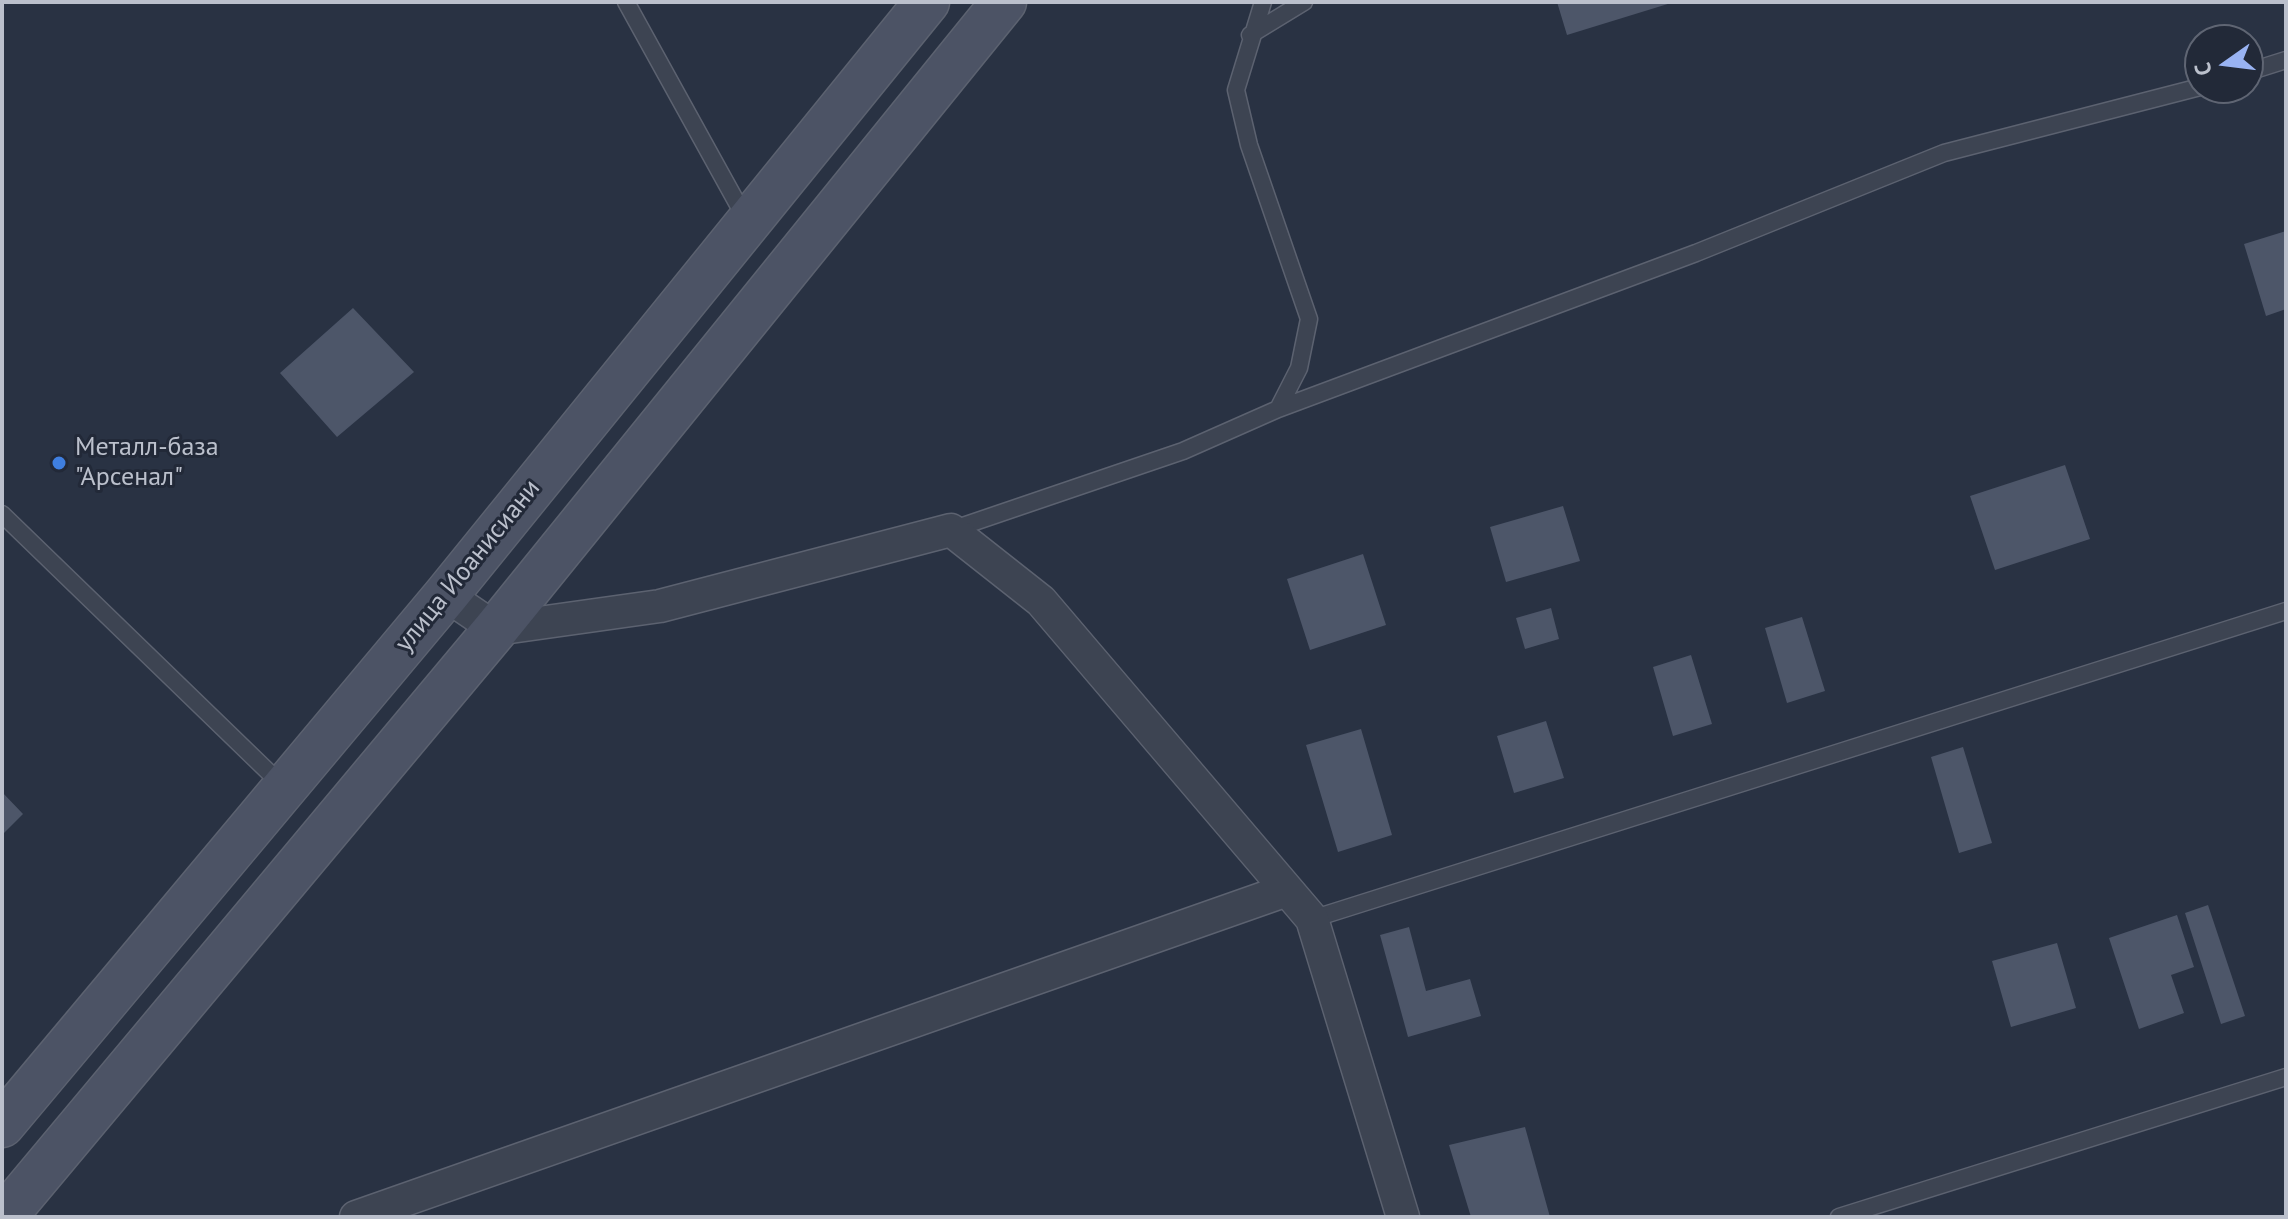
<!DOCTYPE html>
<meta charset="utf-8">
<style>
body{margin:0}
#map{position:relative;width:2288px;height:1219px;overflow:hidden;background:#293243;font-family:"PT Sans",sans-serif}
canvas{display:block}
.frame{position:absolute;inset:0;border:4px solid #bbc0cc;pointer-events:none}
.north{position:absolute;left:2184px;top:24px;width:80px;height:80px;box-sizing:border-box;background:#222938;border:2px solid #5f6573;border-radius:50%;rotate:256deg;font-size:22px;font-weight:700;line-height:32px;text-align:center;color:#bbc0cc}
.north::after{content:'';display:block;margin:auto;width:28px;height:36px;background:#99b3f3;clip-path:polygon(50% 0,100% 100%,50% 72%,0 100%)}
</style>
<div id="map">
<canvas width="2288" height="1219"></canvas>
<div class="frame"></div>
<div class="north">С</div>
</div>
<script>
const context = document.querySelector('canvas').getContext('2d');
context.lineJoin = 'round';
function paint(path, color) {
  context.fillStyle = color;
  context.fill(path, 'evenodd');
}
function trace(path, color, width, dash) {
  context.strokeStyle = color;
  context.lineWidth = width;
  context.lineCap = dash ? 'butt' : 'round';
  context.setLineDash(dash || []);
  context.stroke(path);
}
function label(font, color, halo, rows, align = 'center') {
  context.font = font + ' "PT Sans",sans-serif';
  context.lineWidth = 6;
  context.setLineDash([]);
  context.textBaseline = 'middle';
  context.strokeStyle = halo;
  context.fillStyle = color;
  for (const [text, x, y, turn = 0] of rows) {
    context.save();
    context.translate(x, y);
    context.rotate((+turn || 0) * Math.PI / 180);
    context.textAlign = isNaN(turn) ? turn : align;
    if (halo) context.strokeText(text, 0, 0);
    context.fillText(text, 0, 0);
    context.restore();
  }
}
paint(new Path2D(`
 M 1557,2 L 1671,2 L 1671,3 L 1567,35 Z
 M 2286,231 L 2286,309 L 2266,316 L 2244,244 Z
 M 353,308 L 414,372 L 337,437 L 280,373 Z
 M 2065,465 L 2090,539 L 1995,570 L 1970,496 Z
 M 1563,506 L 1580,561 L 1506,582 L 1490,527 Z
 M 1363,554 L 1386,625 L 1310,650 L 1287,579 Z
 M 1551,608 L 1559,639 L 1525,649 L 1516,618 Z
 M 1802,617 L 1825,691 L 1787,703 L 1765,628 Z
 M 1691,655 L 1712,724 L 1673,736 L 1653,667 Z
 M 1546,721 L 1564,778 L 1514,793 L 1497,736 Z
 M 1361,729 L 1392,835 L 1338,852 L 1306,745 Z
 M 1963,747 L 1992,843 L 1959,853 L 1931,757 Z
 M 2,792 L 23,814 L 2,835 Z
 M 2208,905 L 2245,1016 L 2221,1024 L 2185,913 Z
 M 2177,915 L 2194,967 L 2171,975 L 2184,1013 L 2139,1029 L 2109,938 Z
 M 1409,927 L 1426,991 L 1470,979 L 1481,1016 L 1408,1037 L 1380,935 Z
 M 2057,943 L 2076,1008 L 2011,1027 L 1992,961 Z
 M 1525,1127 L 1550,1217 L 1471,1217 L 1449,1145 Z`), '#4d5669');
const service = new Path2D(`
 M 626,2 L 747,221
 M 1263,2 L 1236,90 L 1249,145 L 1309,319 L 1299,368 L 1278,409
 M 1250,35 L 1304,2
 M 2248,72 L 2286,60
 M 2,514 L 283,786
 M 951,530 L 1183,451 L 1278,409 L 1696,253 L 1944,153 L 2200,87
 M 1312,919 L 2286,611
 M 1839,1217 L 2286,1077`);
const minor = new Path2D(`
 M 446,595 L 496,629 L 660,606 L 951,530 L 1041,601 L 1312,919 L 1403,1217
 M 356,1217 L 1287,890`);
const secondary = new Path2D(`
 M 2,1125 L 446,595 L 927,2
 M 4,1217 L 496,629 L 1004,2`);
trace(service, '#5c6270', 19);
trace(minor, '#5c6270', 35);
trace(secondary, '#5c6270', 47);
trace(service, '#3d4452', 16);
trace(minor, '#3d4452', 32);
trace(secondary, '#4c5365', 44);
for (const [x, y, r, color] of [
 [59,463,8,"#3f7fe0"]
]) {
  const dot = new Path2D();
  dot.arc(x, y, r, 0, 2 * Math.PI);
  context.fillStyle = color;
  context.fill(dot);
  trace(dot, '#222938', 3);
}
label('26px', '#bbc0cc', '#222938', [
 ["Металл-база",75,448],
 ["\"Арсенал\"",75,478]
], 'left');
label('26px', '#bbc0cc', '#222938', [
 ["улица Иоанисиани",468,566,-51]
]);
</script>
